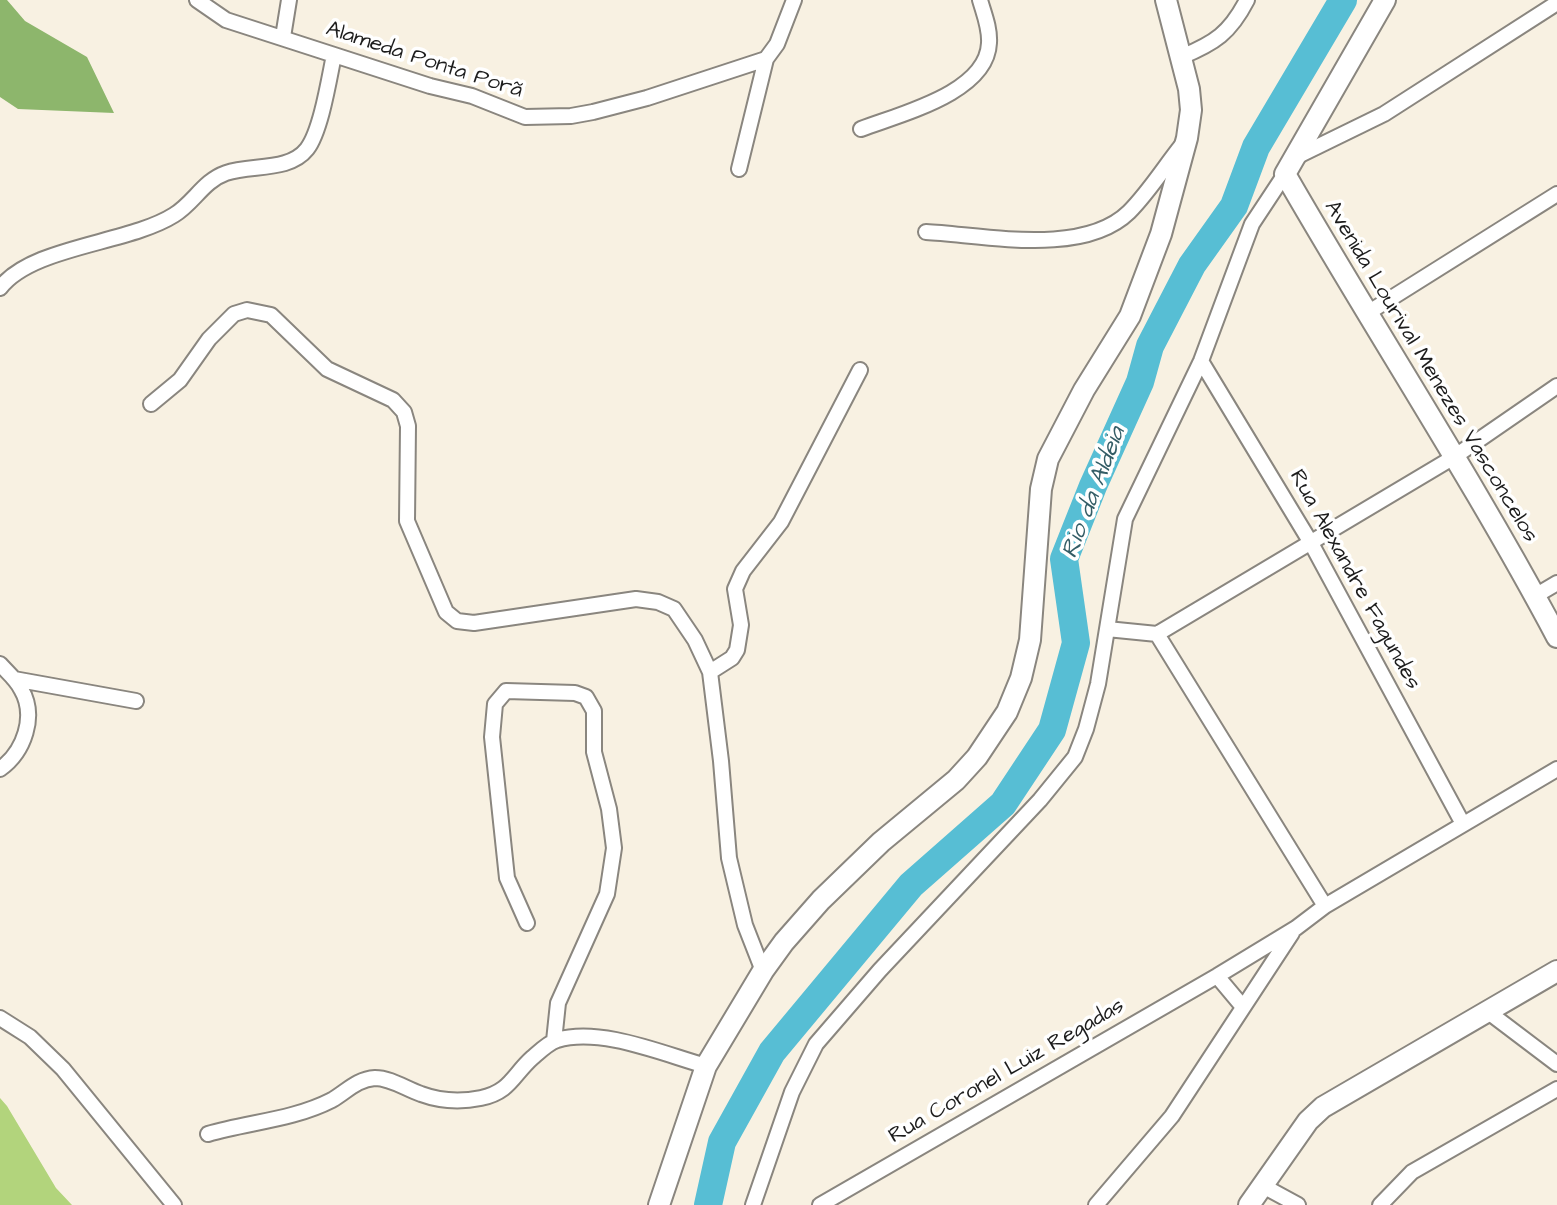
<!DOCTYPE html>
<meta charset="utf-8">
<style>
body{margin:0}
canvas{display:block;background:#f8f1e2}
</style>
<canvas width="1557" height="1205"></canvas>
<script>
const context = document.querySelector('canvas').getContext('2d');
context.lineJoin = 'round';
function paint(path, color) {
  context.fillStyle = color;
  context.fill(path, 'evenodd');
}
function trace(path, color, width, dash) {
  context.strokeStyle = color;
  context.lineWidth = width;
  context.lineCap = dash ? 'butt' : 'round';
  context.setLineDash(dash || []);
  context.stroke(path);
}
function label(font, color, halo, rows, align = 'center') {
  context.font = font + ' "Architects Daughter",sans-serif';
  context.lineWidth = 7;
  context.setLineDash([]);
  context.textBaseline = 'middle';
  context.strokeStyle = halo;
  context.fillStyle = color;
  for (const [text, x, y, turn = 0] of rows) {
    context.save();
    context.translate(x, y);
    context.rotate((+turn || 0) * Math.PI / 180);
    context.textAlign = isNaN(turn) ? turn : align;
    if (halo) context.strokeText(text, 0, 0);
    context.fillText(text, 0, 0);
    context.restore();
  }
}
paint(new Path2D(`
 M 0,1098 L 7,1106 L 56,1188 L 72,1205 L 0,1205 Z`), '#b2d47c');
paint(new Path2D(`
 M 0,0 L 7,0 L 25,21 L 87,57 L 114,113 L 18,109 L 0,97 Z`), '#8db66c');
trace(new Path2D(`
 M 708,1205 L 722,1142 L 772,1052 L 911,885 L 1003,804 L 1052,730 L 1076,643 L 1064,559 L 1093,486 L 1140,382 L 1150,346 L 1192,265 L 1234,206 L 1256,147 L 1343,0`), '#57bed4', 28);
const street = new Path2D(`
 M 197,0 L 226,20 L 430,86 L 472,96 L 525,117 L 571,116 L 593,112 L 647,98 L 766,59 L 777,44 L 794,0
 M 283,37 L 289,0
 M 1181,57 C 1215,43 1230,33 1247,0
 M 861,129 C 900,114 987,93 989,43 C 990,28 984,14 980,0
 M 1296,157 L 1384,114 L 1557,3
 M 739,169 L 766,59
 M 926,232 C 984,235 1083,257 1129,212 C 1149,192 1165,166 1182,145
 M 0,288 C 32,246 128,244 174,215 C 194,203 203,181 226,173 C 251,164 289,172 307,149 C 321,131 329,79 334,55
 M 1366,314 L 1557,194
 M 1201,361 L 1311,543 L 1463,824
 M 151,404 L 180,380 L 209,339 L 234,314 L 247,310 L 271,315 L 327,369 L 393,400 L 404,412 L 408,426 L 407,521 L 446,612 L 457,621 L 474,623 L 636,599 L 658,602 L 674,609 L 695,640 L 710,672 L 721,761 L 729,858 L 745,925 L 763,971
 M 1535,596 L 1557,583
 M 1107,629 L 1157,634 L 1454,457 L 1557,386
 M 1157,634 L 1325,906
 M 0,664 C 7,672 16,679 21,689 C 37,716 24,752 0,769
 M 710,672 L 732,658 L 737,650 L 741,625 L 735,589 L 743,571 L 781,522 L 860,370
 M 14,679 L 136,701
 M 527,923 L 507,878 L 492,737 L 495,704 L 506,691 L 575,693 L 586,697 L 594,711 L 594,752 L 609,809 L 614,848 L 607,894 L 558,1003 L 554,1041
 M 1217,976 L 1243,1007
 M 1487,1011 L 1557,1064
 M 0,1018 L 30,1037 L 63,1069 L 174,1205
 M 208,1134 C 249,1122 293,1120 332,1100 C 346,1092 357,1079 375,1078 C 391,1078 406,1089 421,1094 C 440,1101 461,1102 481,1098 C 510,1092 513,1075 532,1058 C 539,1052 548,1043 557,1040 C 601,1027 663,1054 706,1066
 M 1263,1186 L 1298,1205
 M 753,1205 L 792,1092 L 816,1044 L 880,970 L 1040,800 L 1075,757 L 1086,729 L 1098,684 L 1125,519 L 1201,361 L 1252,224 L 1285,174
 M 820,1205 L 1217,976 L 1296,928 L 1325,906 L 1557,769
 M 1096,1205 L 1172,1116 L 1292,933
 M 1380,1205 L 1412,1172 L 1557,1089`);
const secondary = new Path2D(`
 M 1385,0 L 1285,174 C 1374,329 1473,479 1557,637
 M 659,1205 L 706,1066 L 763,971 L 784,942 L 821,900 L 881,842 L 956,780 L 977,757 L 1007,712 L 1021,678 L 1030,640 L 1041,489 L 1048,459 L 1084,390 L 1130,316 L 1161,234 L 1187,138 L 1191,110 L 1189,89 L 1166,0
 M 1249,1205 L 1308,1121 L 1323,1107 L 1557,971`);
trace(street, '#8a867f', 18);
trace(secondary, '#8a867f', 24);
trace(street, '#fff', 14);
trace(secondary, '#fff', 20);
label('22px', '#1c1c1c', '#fff', [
 ["Alameda Ponta Porã",424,61,18],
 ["Avenida Lourival Menezes Vasconcelos",1430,372,59],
 ["Rua Alexandre Fagundes",1354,580,61],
 ["Rua Coronel Luiz Regadas",1007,1072,-30]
]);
label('italic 24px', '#345d66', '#fff', [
 ["Rio da Aldeia",1095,493,-69]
]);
</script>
